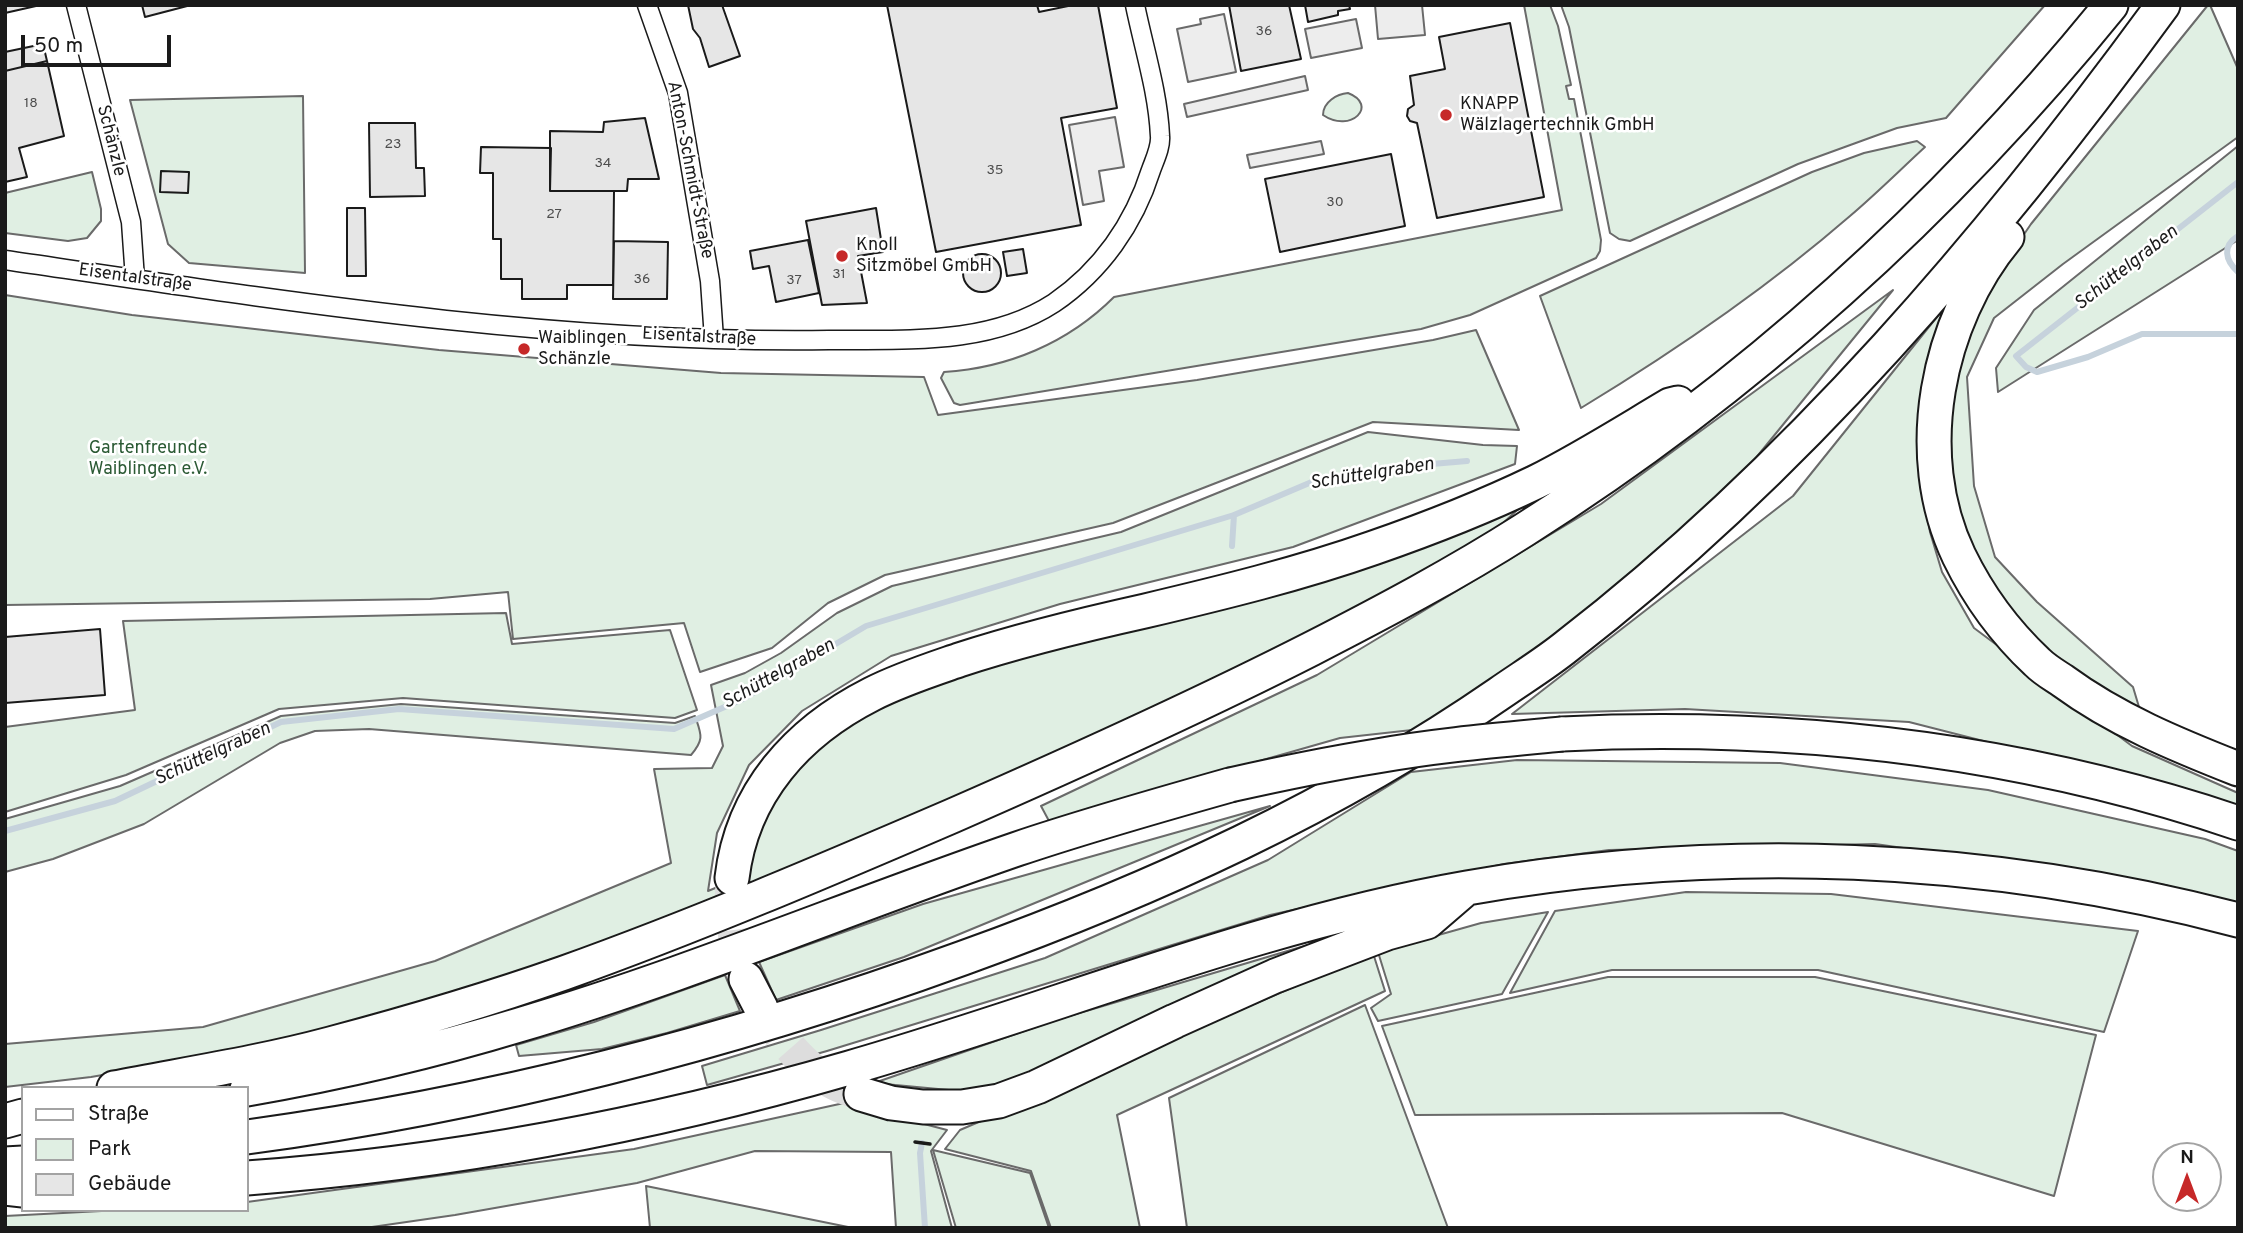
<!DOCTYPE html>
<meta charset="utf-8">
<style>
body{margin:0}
#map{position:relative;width:2243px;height:1233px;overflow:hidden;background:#fff;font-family:Overpass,sans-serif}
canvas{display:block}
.frame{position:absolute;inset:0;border:7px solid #1a1a1a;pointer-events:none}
.legend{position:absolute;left:21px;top:1086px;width:228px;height:126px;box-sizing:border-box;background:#fff;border:2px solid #a3a3a3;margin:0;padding:9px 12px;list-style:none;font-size:21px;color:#1a1a1a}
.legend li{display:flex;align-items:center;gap:14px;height:35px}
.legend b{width:35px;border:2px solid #a3a3a3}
.north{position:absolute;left:2152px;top:1142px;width:70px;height:70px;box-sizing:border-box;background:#fff;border:2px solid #a3a3a3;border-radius:50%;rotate:0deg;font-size:19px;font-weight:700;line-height:28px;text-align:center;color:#1a1a1a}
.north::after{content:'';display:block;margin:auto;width:24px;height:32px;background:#c62828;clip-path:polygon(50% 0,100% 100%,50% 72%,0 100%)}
.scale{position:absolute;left:21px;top:35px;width:150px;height:32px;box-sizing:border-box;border:4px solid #1a1a1a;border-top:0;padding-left:9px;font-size:21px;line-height:24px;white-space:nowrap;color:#1a1a1a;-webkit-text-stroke:5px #fff;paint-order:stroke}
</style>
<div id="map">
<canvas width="2243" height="1233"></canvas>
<div class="frame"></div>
<ul class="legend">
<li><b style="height:9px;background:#fff"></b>Straße</li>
<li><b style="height:19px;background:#e0efe3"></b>Park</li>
<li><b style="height:19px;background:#e6e6e6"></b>Gebäude</li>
</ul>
<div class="north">N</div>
<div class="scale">50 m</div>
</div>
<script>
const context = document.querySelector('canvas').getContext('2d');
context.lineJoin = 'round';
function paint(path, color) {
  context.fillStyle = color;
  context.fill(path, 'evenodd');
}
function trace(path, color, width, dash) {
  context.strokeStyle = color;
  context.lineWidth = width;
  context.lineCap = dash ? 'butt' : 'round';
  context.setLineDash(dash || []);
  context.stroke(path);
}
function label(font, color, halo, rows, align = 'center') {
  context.font = font + ' Overpass,sans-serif';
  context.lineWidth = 5;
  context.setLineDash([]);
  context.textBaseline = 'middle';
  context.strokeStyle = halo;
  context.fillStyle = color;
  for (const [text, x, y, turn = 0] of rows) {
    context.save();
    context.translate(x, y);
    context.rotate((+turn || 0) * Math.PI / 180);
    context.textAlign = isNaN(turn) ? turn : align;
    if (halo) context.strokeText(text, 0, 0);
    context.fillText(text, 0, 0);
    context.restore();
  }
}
const green = new Path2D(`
 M 1524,5 L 1550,5 L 1558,26 L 1571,85 L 1566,86 L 1569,99 L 1574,99 L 1601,240 L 1600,251 L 1596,258 L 1470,315 L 1421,329 L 960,405 L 954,403 L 941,378 L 944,372 C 1008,368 1068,343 1114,297 L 1562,210 Z
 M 1561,5 L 2045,5 L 1946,118 L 1897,128 L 1798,164 L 1630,241 L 1619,239 L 1610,233 L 1569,27 Z
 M 2208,5 L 2210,5 L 2238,69 L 2238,137 L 2063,264 L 1994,318 L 1967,377 L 1974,486 L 1995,557 L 2037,602 L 2133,687 L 2142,717 L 2046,657 L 1977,571 L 1950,483 L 1952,379 L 1980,299 L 2031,224 Z
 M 1348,93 C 1379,105 1351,134 1323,115 C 1323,102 1337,94 1348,93 Z
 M 303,96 L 305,273 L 189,263 L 168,244 L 130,100 Z
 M 1917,141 L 1925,147 C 1900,170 1876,194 1850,216 C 1767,288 1675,351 1581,408 L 1540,296 L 1812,172 L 1864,153 Z
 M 2238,146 L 2238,240 L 1998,392 L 1996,368 L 2034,310 Z
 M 92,172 L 101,209 L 101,221 L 87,238 L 68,241 L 5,233 L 5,193 Z
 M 1893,290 L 1737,481 L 1565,629 L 1421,729 L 1340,738 L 1049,821 L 1041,806 L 1317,675 L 1601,504 Z
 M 5,295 L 132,315 L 439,350 L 721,373 L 924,377 L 938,415 L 1197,380 L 1433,340 L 1476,330 L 1519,430 L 1373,422 L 1113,523 L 885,575 L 828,603 L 772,648 L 700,672 L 684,623 L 513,639 L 508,592 L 430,599 L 5,605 Z
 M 1953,297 L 1921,398 L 1919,468 L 1930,532 L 1942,572 L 1974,628 L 2132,746 L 2238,793 L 2238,806 L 1909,722 L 1685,709 L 1512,714 L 1793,496 Z
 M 1368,432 L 1483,445 L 1517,446 L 1515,464 L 1293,547 L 1060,604 L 891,656 L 802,711 L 749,765 L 717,833 L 708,891 L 742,877 L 745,849 L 793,763 L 882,700 L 1540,489 L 1501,525 L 1471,545 L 1285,648 L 968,793 L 632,933 L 524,971 L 355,1022 L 189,1060 L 91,1077 L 5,1087 L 5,1044 L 203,1027 L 435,961 L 671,863 L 654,769 L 712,768 L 723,746 L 711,685 L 745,673 L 781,653 L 837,613 L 892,586 L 1121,532 Z
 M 506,613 L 512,644 L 670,630 L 697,710 L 675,718 L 403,698 L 279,709 L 126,775 L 5,812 L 5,727 L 135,710 L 123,621 Z
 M 401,704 L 675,723 L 695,716 C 701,734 705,739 691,755 L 369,729 L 315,731 L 280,743 L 144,824 L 53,859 L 5,872 L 5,819 L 120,786 L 281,716 Z
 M 1517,760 L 1780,763 L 1988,790 L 2205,839 L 2238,851 L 2238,906 L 2165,885 L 1875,844 L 1609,850 L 1504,864 L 1270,915 L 827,1051 L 707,1085 L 702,1066 L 821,1030 L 1045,958 L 1268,860 L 1411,772 Z
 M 1270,806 L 904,957 L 776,1000 L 759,962 L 923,904 Z
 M 1686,892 L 1831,894 L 2138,931 L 2104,1032 L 1818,970 L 1612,970 L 1510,993 L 1555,911 Z
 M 1548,912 L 1502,994 L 1378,1021 L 1371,1008 L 1391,994 L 1378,952 L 1481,923 Z
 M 1368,927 L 981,1093 L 874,1083 L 1056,1020 Z
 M 1373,953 L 1385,991 L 1117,1115 L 1140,1228 L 1051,1228 L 1031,1171 L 945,1149 L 960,1130 Z
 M 725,975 L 740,1011 L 667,1033 L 602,1049 L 519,1056 L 516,1045 L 594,1022 Z
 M 1608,977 L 1815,977 L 2096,1035 L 2054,1196 L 1782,1113 L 1415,1115 L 1382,1026 Z
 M 1365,1005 L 1448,1228 L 1187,1228 L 1169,1098 Z
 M 844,1103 L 947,1130 L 931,1151 L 952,1228 L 896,1228 L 891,1152 L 755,1151 L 637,1183 L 455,1215 L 365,1228 L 5,1228 L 5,1216 L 121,1210 L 247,1210 L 247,1202 L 634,1149 Z
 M 933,1150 L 1030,1173 L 1049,1228 L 956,1228 Z
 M 646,1186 L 853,1228 L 650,1228 Z`);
paint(green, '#e0efe3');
trace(green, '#6a6a6a', 2);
const parking = new Path2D(`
 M 1375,5 L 1422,5 L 1425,35 L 1378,39 Z
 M 1224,14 L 1236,72 L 1188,82 L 1177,29 L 1201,24 L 1200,19 Z
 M 1356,19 L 1362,48 L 1311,58 L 1305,29 Z
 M 1305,76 L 1308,90 L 1187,117 L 1184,104 Z
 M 1115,117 L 1124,167 L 1099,171 L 1104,201 L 1083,205 L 1069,125 Z
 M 1321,141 L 1324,154 L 1250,168 L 1247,155 Z`);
paint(parking, '#ededed');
trace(parking, '#6a6a6a', 2);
trace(new Path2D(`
 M 2238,182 L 2016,356 L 2026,367 L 2037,372 L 2088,357 L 2142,334 L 2238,334
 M 2238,236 C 2222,246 2225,260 2238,272
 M 1232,546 L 1234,515
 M 5,831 L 115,801 L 281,722 L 399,709 L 674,729 L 743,699 L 866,626 L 1234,515 L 1314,481 L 1385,468 L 1467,461
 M 922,1143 L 920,1153 L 925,1228`), '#c6d2dc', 6);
const building = new Path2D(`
 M 5,5 L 36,5 L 36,6 L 5,13 Z
 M 142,5 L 191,5 L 145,17 Z
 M 688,5 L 722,5 L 740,56 L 709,67 L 700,38 L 693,29 Z
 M 887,5 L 1037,5 L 1039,12 L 1073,5 L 1098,5 L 1117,108 L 1061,118 L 1081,225 L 936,252 Z
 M 1229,5 L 1289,5 L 1301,59 L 1241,71 Z
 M 1305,5 L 1349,5 L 1350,9 L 1338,11 L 1338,15 L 1308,22 Z
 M 1510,23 L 1544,197 L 1437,218 L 1417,123 L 1410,121 L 1407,116 L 1408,109 L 1414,105 L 1410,76 L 1445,69 L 1439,37 Z
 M 43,44 L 47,61 L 5,71 L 5,52 Z
 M 47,61 L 64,136 L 19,148 L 27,177 L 5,182 L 5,71 Z
 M 645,118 L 659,179 L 628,179 L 627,191 L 550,191 L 550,131 L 603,132 L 604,122 Z
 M 369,123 L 415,123 L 416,168 L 424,168 L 425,196 L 370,197 Z
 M 481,147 L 551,148 L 550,191 L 614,191 L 613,285 L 567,285 L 567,299 L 522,299 L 522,279 L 501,279 L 501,239 L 493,239 L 493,173 L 480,173 Z
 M 1391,154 L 1405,226 L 1280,252 L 1265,179 Z
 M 161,171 L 189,172 L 188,193 L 160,192 Z
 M 347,208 L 365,208 L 366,276 L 347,276 Z
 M 876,208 L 883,252 L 858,256 L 867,303 L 822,305 L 806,221 Z
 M 808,240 L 819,293 L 776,302 L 769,266 L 753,269 L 750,251 Z
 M 614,241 L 668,242 L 667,299 L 613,299 Z
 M 1023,249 L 1027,273 L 1007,276 L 1003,252 Z
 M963 273a19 19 0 1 1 38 0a19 19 0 1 1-38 0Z
 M 100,629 L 105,695 L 5,703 L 5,637 Z`);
paint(building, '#e6e6e6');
trace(building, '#1a1a1a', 2);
trace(new Path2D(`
 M 732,880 C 730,915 734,946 746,979
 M 761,1008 C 779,1036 804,1069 835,1084 C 843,1088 852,1091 861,1094`), '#ddd', 33, [33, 17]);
const street = new Path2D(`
 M 76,5 L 131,222 L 135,279
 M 647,5 L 678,93 L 710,281 L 714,339
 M 5,260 C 278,300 552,344 829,340 C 904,339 988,346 1054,303 C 1101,271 1134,224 1151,170 C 1155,159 1161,147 1160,136 C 1158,92 1144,49 1135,5`);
const highway = new Path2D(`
 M 2007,237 C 1937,321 1910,454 1959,556 C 1978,595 2005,632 2037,662 C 2045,670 2054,675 2063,681 C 2116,720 2177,745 2238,769
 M 1562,734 C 1793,723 2018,749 2238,823
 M 732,878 C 742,793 797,732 872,694 C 899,680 930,670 959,660 C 1020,640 1082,625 1145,611 C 1221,593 1299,574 1373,548 C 1428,529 1484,507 1536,482 C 1582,459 1626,431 1670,405 L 1678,403
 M 746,979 L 761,1008
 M 114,1088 C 186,1074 259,1063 330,1044 C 409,1023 487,1000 564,973 C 695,926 824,871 952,816 C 1073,763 1193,709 1311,649 C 1383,612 1455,574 1524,530 C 1747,389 1945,210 2111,5
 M 247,1089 C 339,1073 430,1052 519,1025 C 688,975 851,906 1017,849 C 1088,825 1159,805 1230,785
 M 861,1094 L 891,1103 L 923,1107 L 962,1107 L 999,1101 L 1037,1087 L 1175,1021 L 1275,976 L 1387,933 L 1427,922 L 1463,891
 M 5,1121 L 23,1116
 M 247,1137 C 491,1104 732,1042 963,958 C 1152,890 1335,807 1500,693 C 1523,677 1546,663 1567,646 C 1796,469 1993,238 2163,5
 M 5,1164 L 23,1163
 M 247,1178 C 451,1163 652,1125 849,1068 C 1055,1009 1255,925 1467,888 C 1723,843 1987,854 2238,920
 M 5,1188 L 23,1190`);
trace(street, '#1a1a1a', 21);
trace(highway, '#1a1a1a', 37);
trace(street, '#fff', 18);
trace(highway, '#fff', 33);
const highwayBridge = new Path2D(`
 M 1230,785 C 1279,774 1327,764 1377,756 C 1438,745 1500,740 1562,734`);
trace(highwayBridge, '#1a1a1a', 37, []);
trace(highwayBridge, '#fff', 33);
trace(new Path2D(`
 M 915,1142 L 930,1144`), '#1a1a1a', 3.5);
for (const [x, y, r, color] of [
 [1446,115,7,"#c62828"],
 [842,256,7,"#c62828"],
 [524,349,7,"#c62828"]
]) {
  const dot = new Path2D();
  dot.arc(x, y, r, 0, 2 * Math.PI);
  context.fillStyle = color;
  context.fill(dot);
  trace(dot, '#fff', 2.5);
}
label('14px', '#4d4d4d', null, [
 ["36",1264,32],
 ["18",31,104],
 ["23",393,145],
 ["34",603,164],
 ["35",995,171],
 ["30",1335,203],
 ["27",554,215],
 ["31",839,275],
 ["36",642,280],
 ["37",794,281]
]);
label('18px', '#1a1a1a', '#fff', [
 ["KNAPP",1460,105],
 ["Wälzlagertechnik GmbH",1460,126],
 ["Knoll",856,246],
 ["Sitzmöbel GmbH",856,267],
 ["Waiblingen",538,339],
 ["Schänzle",538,360]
], 'left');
label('18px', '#1a1a1a', '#fff', [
 ["Schänzle",110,141,76],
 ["Anton-Schmidt-Straße",689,170,79],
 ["Eisentalstraße",135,279,8],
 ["Eisentalstraße",699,338,3]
]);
label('18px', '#2b5a34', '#fff', [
 ["Gartenfreunde",148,449],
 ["Waiblingen e.V.",148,470]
]);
label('italic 19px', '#1a1a1a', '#fff', [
 ["Schüttelgraben",2127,269,-38],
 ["Schüttelgraben",1372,475,-9],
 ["Schüttelgraben",779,675,-29],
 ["Schüttelgraben",213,755,-25]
]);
</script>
